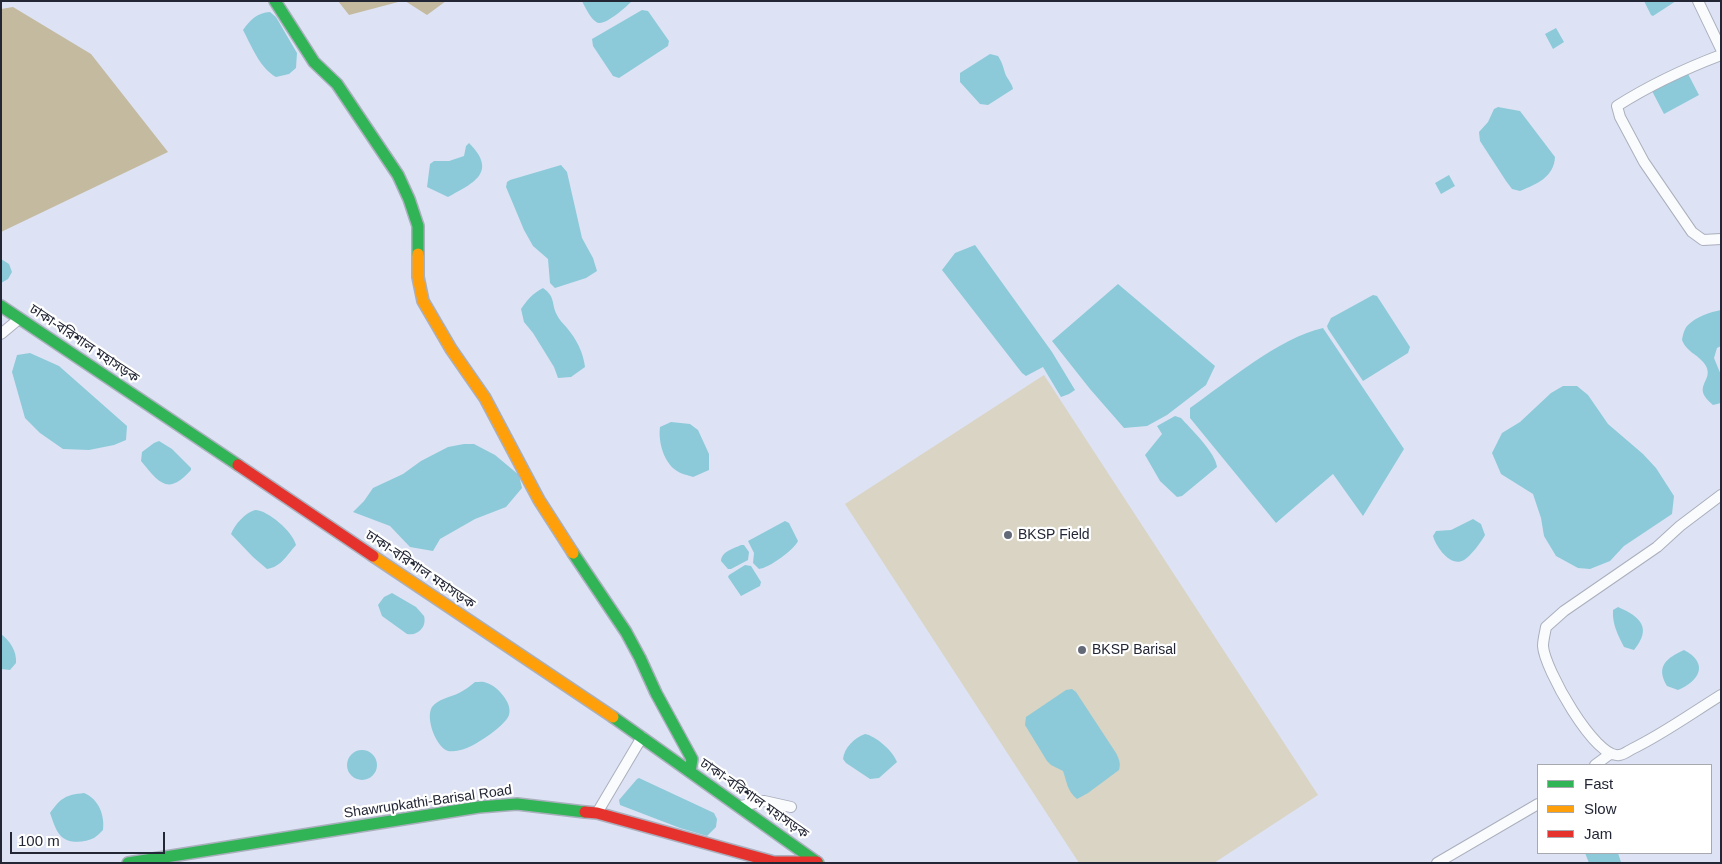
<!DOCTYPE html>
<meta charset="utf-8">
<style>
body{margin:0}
#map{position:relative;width:1722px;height:864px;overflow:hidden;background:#dde3f4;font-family:Arial,sans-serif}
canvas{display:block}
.frame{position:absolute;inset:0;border:2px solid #232735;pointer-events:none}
.legend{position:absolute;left:1537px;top:764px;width:175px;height:90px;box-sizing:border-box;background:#fff;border:1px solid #a7a9ae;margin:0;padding:6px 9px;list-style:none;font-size:15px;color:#232735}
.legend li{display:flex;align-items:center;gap:10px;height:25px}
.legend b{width:25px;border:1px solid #a7a9ae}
.scale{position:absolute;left:10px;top:832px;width:155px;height:22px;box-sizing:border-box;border:2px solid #232735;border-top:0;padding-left:6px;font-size:15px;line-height:18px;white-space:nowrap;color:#232735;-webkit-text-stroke:4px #fff;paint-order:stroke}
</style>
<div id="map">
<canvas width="1722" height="864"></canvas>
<div class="frame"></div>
<ul class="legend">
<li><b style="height:6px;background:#30b455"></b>Fast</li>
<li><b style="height:6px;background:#ff9f0a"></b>Slow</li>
<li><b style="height:6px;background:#e5322d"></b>Jam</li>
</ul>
<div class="scale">100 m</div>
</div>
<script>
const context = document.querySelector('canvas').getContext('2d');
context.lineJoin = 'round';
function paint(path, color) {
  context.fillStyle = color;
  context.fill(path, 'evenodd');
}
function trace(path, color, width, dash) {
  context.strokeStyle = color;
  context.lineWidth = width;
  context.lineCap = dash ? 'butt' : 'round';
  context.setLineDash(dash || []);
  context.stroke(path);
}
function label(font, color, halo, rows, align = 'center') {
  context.font = font + ' Arial,"Noto Sans Bengali",sans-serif';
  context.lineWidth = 4.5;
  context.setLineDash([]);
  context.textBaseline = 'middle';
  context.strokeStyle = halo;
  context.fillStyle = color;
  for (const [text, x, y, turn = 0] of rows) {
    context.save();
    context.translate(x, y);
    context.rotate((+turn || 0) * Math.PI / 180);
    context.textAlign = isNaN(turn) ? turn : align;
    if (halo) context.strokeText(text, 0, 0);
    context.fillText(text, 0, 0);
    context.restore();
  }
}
paint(new Path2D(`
 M 1044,375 L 1318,795 L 1214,863 L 1079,863 L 845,504 Z`), '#d9d4c4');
paint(new Path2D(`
 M 338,1 L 402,1 L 349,15 Z
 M 405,1 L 446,1 L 427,15 Z
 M 13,7 L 91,54 L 168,152 L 1,232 L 1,9 Z`), '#c4baa0');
paint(new Path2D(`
 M 582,1 L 632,1 C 626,7 607,24 599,23 C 592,22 585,7 582,1 Z
 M 1644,1 L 1676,1 L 1653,16 L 1651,15 Z
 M 642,10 L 648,11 L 669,41 L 668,46 L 619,78 L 613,76 L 593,46 L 592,39 Z
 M 270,12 L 276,17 L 297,53 L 296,68 L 289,74 L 276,77 C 260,68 252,47 243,30 C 251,19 257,13 270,12 Z
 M 1556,28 L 1564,42 L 1553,49 L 1545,34 Z
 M 990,54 L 998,56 C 1002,62 1003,66 1005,73 C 1007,79 1012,83 1013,89 L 988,105 L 980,104 L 960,82 L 960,73 Z
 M 1687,72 L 1699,95 L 1664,114 L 1652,91 Z
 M 1498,107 L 1520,111 L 1555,157 C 1554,177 1537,184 1520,191 L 1512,189 L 1506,181 L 1480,141 L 1479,132 L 1488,122 L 1494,109 Z
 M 469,143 C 498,172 474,183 448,197 L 427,187 L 430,164 L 434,161 L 449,161 L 464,156 L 466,146 Z
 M 561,165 L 567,172 L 582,238 L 593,258 L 597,271 L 586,278 L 555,288 L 550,283 L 548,259 L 533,246 L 524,230 L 506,187 L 507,182 L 510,180 Z
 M 1449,175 L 1455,186 L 1441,194 L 1435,183 Z
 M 975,245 L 1052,352 L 1075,390 L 1069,394 L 1061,397 L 1043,367 L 1026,376 L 1022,373 L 942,270 L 955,253 Z
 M 1,259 L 9,264 L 12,272 L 8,279 L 1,283 Z
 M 1118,284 L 1215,366 L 1206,385 L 1167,415 L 1147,426 L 1124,428 L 1090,389 L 1052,341 Z
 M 543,288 C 556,297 551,304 557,315 C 559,320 564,324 567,328 C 577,340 583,352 585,367 L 571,377 L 558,378 L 554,367 L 533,333 L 524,322 L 521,309 C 527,300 533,293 543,288 Z
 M 1373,295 L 1377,296 L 1410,347 L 1408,353 L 1363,381 L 1328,329 L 1327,326 L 1331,318 Z
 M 1721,310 L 1721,346 L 1717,348 L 1714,358 L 1721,375 L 1721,403 L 1713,405 C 1690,386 1714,382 1706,366 C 1700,355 1687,353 1682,340 C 1683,335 1684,329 1688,325 C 1696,317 1710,312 1721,310 Z
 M 1323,328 L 1404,449 L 1363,516 L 1333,474 L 1276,523 L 1190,418 L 1190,408 C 1227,382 1279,338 1323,328 Z
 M 30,353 L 59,366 L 127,426 L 126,440 L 114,445 L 89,450 L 63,449 L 40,433 L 25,418 L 12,372 L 17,355 Z
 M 1563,386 L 1577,386 L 1588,395 L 1608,424 L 1643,454 L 1656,468 L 1674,496 L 1672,514 L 1624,546 L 1610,561 L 1590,569 L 1578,568 L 1556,556 L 1544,536 L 1541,518 L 1533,494 L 1501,474 L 1492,453 L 1502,433 L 1520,422 L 1551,393 Z
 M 1175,416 L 1181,418 C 1190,428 1216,453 1217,467 L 1182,496 L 1177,497 L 1160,481 L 1145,455 L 1162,434 L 1157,426 Z
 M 671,422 L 690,424 L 698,430 L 709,454 L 709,470 L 693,477 C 688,475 681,474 677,471 C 664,463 658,442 660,427 Z
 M 159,441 L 172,449 L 191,468 L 191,470 C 168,496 159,483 141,461 L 142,452 L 154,443 Z
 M 464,444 L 474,444 L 495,455 L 519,475 L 522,488 L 506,507 L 475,519 L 440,539 L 433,551 L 410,547 L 390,526 L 353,512 L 364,501 L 373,488 L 403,474 L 421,461 L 448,447 Z
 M 255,510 C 268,510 293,532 296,545 C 287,555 281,567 267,569 L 253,557 L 231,534 C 235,524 245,513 255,510 Z
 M 1473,519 L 1481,524 L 1485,535 C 1482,541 1470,557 1464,560 C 1451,568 1436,547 1433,536 L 1436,531 L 1451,530 Z
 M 785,521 L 789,523 L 798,541 C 794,550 769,568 759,569 L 753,563 L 754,553 L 748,541 Z
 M 741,545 L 744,545 L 749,552 L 748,560 L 731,569 L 728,569 L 721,561 C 722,551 733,549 741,545 Z
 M 745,565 L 751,566 L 761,582 L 760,586 L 741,596 L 728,577 L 729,575 Z
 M 392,593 L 416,607 L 424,616 C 427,627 418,636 407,634 L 382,616 L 378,605 L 384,597 Z
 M 1618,607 C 1641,617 1652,628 1634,650 L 1624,647 C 1618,635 1612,624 1613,610 Z
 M 1,634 C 10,641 17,651 16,663 L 10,670 L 1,669 Z
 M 1684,650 C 1709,663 1700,681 1678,690 L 1667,686 C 1655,666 1667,658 1684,650 Z
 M 475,682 C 479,682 483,681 487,683 C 497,686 513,703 509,715 C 505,726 477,744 467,748 C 462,750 453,752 448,751 C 436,747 425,718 432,707 C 438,699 451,697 459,693 C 465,690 470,686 475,682 Z
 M 1072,689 L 1076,692 L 1116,753 C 1119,759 1121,763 1119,770 L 1088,793 L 1077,799 C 1067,791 1067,782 1063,771 L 1051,765 L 1047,761 L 1025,725 L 1026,717 L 1066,690 Z
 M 865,734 C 876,736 893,751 897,762 L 879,778 L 870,779 L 846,763 L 843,759 C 844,748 854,738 865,734 Z
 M347 765a15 15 0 1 1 30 0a15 15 0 1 1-30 0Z
 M 639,778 L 714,813 L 717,819 L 716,827 L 707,836 L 680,828 L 620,805 L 619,800 L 637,779 Z
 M 84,793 C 99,799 105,816 103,830 C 100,833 97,836 94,838 C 84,843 67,844 60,835 C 55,829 53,821 50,813 C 61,798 65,795 84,793 Z
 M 1585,853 L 1618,853 L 1621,862 L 1589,863 Z`), '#8ccad9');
const street = new Path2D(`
 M 1698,1 L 1721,49
 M 1721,55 C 1684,69 1650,85 1617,106 L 1620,117 L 1644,162 L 1692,232 L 1703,240 L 1721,239
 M 1,334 L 19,319
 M 1721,495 L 1680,526 L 1657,547 L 1564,611 L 1546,627 C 1545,633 1543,640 1543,646 C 1544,668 1595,759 1619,755 C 1623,755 1628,751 1632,749 C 1663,734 1692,713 1721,695
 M 1595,765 L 1610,754
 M 741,806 L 764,801 L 791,807
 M 597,813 L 642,737
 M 1437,863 L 1538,804`);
const fast = new Path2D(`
 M 275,1 L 314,62 L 337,84 L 398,175 L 409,199 L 418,226 L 418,254
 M 1,306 L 238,465
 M 573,553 L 626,632 L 640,658 L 656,693 L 692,759 L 690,772
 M 613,717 L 818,863
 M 128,863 L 479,807 L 517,804 L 585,812`);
const slow = new Path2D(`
 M 418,254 L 418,277 L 423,301 L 451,349 L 485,398 L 539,500 L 573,553
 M 373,556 L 613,717`);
const jam = new Path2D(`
 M 238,465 L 373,556
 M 585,812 L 597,813 L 774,862 L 817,862`);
trace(street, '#aaafbd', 12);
trace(fast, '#aaafbd', 14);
trace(slow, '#aaafbd', 14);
trace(jam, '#aaafbd', 14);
trace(street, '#fafbfd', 10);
trace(fast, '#30b455', 11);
trace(slow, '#ff9f0a', 11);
trace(jam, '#e5322d', 11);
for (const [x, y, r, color] of [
 [1008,535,5,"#646978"],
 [1082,650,5,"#646978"]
]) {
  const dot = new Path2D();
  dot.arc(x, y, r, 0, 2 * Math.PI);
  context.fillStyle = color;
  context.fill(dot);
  trace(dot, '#fff', 2);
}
label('14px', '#232735', '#fff', [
 ["ঢাকা-বরিশাল মহাসড়ক",84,344,34],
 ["ঢাকা-বরিশাল মহাসড়ক",420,570,34],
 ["ঢাকা-বরিশাল মহাসড়ক",754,799,35],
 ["Shawrupkathi-Barisal Road",428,802,-8]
]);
label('14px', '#232735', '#fff', [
 ["BKSP Field",1018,535],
 ["BKSP Barisal",1092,650]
], 'left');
</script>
